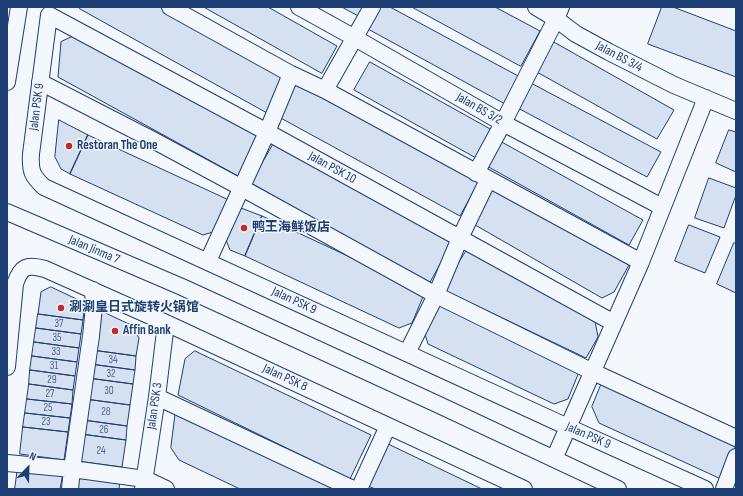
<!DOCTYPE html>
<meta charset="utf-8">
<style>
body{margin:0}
#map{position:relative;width:743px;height:496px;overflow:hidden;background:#f4f7fb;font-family:"Sofia Sans Condensed",sans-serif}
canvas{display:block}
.frame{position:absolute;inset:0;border:8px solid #1d3f73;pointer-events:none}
.north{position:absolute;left:8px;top:448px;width:40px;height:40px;-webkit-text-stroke:3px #f4f7fb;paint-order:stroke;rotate:23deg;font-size:11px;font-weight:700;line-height:16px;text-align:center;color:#1d3f73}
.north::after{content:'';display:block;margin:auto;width:14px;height:18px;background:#1d3f73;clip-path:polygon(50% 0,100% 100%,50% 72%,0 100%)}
</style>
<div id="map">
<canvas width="743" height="496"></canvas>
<div class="frame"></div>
<div class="north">N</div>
</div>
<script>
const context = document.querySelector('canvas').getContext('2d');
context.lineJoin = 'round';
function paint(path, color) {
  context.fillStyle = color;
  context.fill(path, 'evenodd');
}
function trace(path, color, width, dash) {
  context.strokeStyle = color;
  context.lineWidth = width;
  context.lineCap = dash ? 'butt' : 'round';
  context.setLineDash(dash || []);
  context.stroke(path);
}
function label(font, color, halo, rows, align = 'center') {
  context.font = font + ' "Sofia Sans Condensed","Noto Sans SC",sans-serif';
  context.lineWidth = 3;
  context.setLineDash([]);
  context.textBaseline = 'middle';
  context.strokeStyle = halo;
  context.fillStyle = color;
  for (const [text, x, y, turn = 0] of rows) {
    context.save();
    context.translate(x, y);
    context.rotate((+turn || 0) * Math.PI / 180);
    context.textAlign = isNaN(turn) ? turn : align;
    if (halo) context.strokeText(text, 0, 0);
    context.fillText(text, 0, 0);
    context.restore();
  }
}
const building = new Path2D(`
 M 79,7 L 165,7 L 287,75 L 267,113 L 80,9 Z
 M 204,7 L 268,7 L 337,46 L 322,73 Z
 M 342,7 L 367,7 L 361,17 Z
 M 379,7 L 390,7 L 520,77 L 505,104 L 368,29 Z
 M 412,7 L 495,7 L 540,31 L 521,66 Z
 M 662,7 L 673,7 L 736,31 L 736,77 L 648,44 Z
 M 78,34 L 261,136 L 238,176 L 58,77 L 61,42 Z
 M 552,41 L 674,110 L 657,139 L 535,71 Z
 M 370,62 L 492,130 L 476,158 L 354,90 Z
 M 296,81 L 479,181 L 460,216 L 277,116 Z
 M 529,82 L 661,152 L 647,177 L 516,107 Z
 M 59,120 L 88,135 L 70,174 L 61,169 L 55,157 Z
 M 729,130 L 736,132 L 736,172 L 716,163 Z
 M 88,135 L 231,201 L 216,231 L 203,235 L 70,174 Z
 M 498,140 L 643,220 L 629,245 L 485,165 Z
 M 274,143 L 452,243 L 429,284 L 251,183 Z
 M 709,178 L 736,188 L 736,195 L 724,228 L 695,218 Z
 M 489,187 L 629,265 L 614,292 L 602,298 L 470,222 Z
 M 241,208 L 262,216 L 245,256 L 230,250 L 226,240 Z
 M 262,216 L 425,292 L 412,323 L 399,328 L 245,256 Z
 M 689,225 L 720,237 L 705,273 L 675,261 Z
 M 734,243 L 736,243 L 736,293 L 717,284 Z
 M 467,250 L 595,321 L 598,337 L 586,358 L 442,289 Z
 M 51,287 L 85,303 L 83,320 L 38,314 L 41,292 Z
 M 439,301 L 581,367 L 568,399 L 554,404 L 428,344 L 424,331 Z
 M 97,309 L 131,325 L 139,338 L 136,356 L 92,350 Z
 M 38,314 L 83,320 L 81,334 L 36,328 Z
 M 36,328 L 81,334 L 79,348 L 34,342 Z
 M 34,342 L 79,348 L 77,362 L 32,356 Z
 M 92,350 L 136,356 L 135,370 L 90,364 Z
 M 195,351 L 371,435 L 350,479 L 178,395 L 185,359 Z
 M 32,356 L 77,362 L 75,376 L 30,370 Z
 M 90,364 L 135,370 L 133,384 L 88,378 Z
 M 30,370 L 75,376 L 73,390 L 29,384 Z
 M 88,378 L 133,384 L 130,405 L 85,399 Z
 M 603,380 L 736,445 L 721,479 L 599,423 L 592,407 Z
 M 29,384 L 73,390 L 72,404 L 27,399 Z
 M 27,399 L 72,404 L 70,418 L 25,413 Z
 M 85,399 L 130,405 L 127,426 L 83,420 Z
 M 176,409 L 342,489 L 240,489 L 179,460 L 171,448 Z
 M 25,413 L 70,418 L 68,432 L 23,427 Z
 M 83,420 L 127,426 L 126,440 L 81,434 Z
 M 23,427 L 68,432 L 64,460 L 20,454 Z
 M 81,434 L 126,440 L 122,467 L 77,461 Z
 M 386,443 L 482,489 L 375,489 L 366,485 Z
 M 18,467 L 63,473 L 60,489 L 15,489 Z
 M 76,474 L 120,480 L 119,489 L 74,489 Z`);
paint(building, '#d5e0f0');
trace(building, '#1d3f73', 1);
const minor = new Path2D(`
 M 170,7 L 291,74 L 325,90 L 641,262
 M 299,7 L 355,38 L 503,123 L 662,207
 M 536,7 L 556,19 L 576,34 L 609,52 L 674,85 L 736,111
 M 7,82 L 19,7
 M 40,82 L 151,139 L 242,188 L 436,295 L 593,372 L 736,438
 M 325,90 L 372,7
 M 476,173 L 503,123 L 556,19 L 561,7
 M 7,212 L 182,287 L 437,404 L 618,489
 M 208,261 L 267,132 L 291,74
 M 614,323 L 267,132 L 49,15 L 31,154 C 30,171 32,176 44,187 C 265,287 484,390 705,489
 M 407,353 L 436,295 L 460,238 L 488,180
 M 7,367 L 15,284 C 21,266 27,264 45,269 L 166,323 L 524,489
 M 157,397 L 353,489
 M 554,459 L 641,262 L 706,98
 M 7,463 L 72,469 L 145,479 L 166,489
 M 70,489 L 72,469 L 91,336 L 94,307 L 93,290
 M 143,489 L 157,397 L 166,323
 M 359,489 L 388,426
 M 724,489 L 736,457`);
trace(minor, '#1d3f73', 18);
trace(minor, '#f4f7fb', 16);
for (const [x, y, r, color] of [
 [69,146,4,"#c62828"],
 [244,228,4,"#c62828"],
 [61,308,4,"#c62828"],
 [115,331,4,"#c62828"]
]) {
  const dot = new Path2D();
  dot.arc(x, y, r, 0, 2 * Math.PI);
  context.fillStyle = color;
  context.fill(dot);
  trace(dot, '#f4f7fb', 1.5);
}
label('11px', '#4b6792', null, [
 ["37",59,324],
 ["35",57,338],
 ["33",56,352],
 ["34",113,360],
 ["31",54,366],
 ["32",111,374],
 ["29",52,380],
 ["30",109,391],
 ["27",50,394],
 ["25",48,408],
 ["28",106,412],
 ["23",46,422],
 ["26",104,430],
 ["24",101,451]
]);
label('13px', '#1d3f73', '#f4f7fb', [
 ["Jalan BS 3/4",619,57,28],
 ["Jalan PSK 9",37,107,-83],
 ["Jalan BS 3/2",479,109,30],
 ["Jalan PSK 10",332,168,29],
 ["Jalan Jinma 7",94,250,23],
 ["Jalan PSK 9",294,301,25],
 ["Jalan PSK 8",285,378,25],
 ["Jalan PSK 3",155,406,-82],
 ["Jalan PSK 9",588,436,24]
]);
label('bold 13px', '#1d3f73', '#f4f7fb', [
 ["Restoran The One",77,146],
 ["鸭王海鲜饭店",252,228],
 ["涮涮皇日式旋转火锅馆",69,308],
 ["Affin Bank",123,331]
], 'left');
</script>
